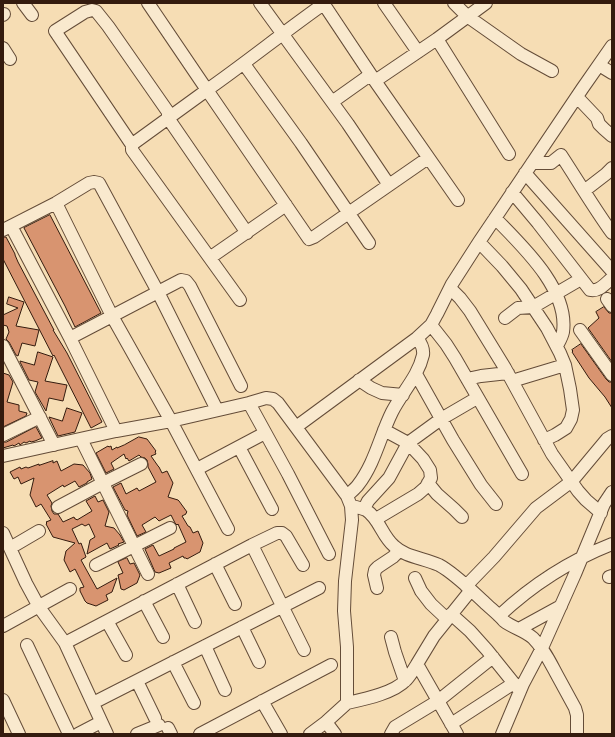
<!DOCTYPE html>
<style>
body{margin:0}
#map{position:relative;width:615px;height:737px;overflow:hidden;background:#f6ddb4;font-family:"IM FELL Great Primer",serif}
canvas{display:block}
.frame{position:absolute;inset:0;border:4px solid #341b0e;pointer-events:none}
</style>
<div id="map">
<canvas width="615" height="737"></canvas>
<div class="frame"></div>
</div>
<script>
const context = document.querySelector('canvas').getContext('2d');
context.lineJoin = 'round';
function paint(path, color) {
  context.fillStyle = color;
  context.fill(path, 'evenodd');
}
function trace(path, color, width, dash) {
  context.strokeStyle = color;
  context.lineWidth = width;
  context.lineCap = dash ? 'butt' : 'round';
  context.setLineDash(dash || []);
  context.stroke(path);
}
const building = new Path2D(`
 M 50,215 L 101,313 L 75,327 L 65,306 L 24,228 Z
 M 3,237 L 6,237 L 15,254 L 15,255 L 18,262 L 54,330 L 53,330 L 67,353 L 102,422 L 91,428 L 59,365 L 54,355 L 53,356 L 3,259 Z
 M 9,297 L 24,302 L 16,326 L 39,330 L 35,346 L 22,343 L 18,356 L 16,355 L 9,342 L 6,339 L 9,332 L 7,326 L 3,325 L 3,315 L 18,308 L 7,304 Z
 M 604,307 L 609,313 L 612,313 L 612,362 L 588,328 L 599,318 L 596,312 Z
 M 581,344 L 606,379 L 609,382 L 612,382 L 612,408 L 605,397 L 589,378 L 572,352 L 573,351 L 572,350 Z
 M 38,352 L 53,357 L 45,381 L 67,385 L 63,401 L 49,398 L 46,411 L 35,392 L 38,382 L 29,380 L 20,362 L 20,361 L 34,365 Z
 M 3,373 L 9,375 L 13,382 L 7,402 L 19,405 L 19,411 L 27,413 L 26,416 L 3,427 Z
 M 67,408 L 82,413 L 75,432 L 58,436 L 49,417 L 62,421 Z
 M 36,427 L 42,438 L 35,441 L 31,442 L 30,441 L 26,443 L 24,442 L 20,445 L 19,443 L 14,446 L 13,445 L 3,448 L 3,442 L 6,442 Z
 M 139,437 L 147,439 L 156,451 L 155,452 L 156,454 L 151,456 L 158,466 L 159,467 L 162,473 L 167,471 L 173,483 L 168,497 L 178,500 L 179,501 L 187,512 L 186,513 L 186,514 L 182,516 L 188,526 L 190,527 L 193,533 L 198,531 L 203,543 L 200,552 L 198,553 L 187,559 L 186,558 L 184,558 L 183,556 L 169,563 L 171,568 L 159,573 L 155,572 L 145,549 L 153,545 L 159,556 L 174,549 L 174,548 L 186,542 L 178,524 L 177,525 L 175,523 L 171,515 L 159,521 L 155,517 L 142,525 L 146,532 L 137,536 L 127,515 L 128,511 L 125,510 L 113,487 L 121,483 L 126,494 L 137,488 L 139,491 L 156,482 L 148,467 L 148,464 L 147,460 L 145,458 L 141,457 L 139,455 L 129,461 L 127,458 L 126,459 L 124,454 L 111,463 L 114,469 L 106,473 L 96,453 L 108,446 L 109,447 L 111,446 L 112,450 L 117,447 L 117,448 L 124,445 Z
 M 53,461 L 53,463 L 57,461 L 61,471 L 74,464 L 83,465 L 90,473 L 92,479 L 87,482 L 87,483 L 79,487 L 75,481 L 64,487 L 63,485 L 47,495 L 52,503 L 51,506 L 52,511 L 54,514 L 58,514 L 63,522 L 74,517 L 75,519 L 76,519 L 77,520 L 92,511 L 86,501 L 95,496 L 98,502 L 103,500 L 109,512 L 105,526 L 114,528 L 120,535 L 124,542 L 118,544 L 119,545 L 110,549 L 107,543 L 87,554 L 90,540 L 95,537 L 89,524 L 85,526 L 82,524 L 72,529 L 79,544 L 81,543 L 86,557 L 81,560 L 97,589 L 117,578 L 112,592 L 106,595 L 108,600 L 96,606 L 87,603 L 85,601 L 80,591 L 80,588 L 84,587 L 75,569 L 70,572 L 64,560 L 66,551 L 75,543 L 53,537 L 46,524 L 47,523 L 46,522 L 51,520 L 41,504 L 36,507 L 30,495 L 34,478 L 21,484 L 18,477 L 14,479 L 10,472 L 20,467 L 21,469 L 26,467 L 28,468 L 39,464 L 39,465 Z
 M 127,558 L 130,564 L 134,563 L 140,575 L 137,583 L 124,590 L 121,589 L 118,575 L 123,573 L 118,562 Z`);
paint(building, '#d89470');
trace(building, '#341b0e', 1);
const minor = new Path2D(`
 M 23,3 L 32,15
 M 148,3 L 207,90 L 134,143 L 132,145 L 132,150 L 240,300
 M 260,3 L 348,124 L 389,185
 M 323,3 L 375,81 L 458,200
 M 325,3 C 285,31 247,62 207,90 L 309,239 L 314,237 L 428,158
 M 384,3 L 418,52
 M 454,3 L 467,16 L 521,54 L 552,71
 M 3,15 L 4,14
 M 437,39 L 509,154
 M 3,48 L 10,59
 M 244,64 L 301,143 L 369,243
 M 599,65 L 612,73
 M 375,81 L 437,39 L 486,3
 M 577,97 L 597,118 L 599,124 L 604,129 L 612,136
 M 332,102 L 370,75
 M 132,145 L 55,31 L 85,12 L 92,10 L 96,11 L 108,26 L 168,112 L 168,118 L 247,233
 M 532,163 L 551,163 L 561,155 C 578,181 594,208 612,233
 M 525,173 L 612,271
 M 584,191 L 606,174 L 612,168
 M 512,192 L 538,223 L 590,290 C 599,292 605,284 612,278
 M 56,203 L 112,316 L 171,421 L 228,529
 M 495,218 C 522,246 569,289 563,332 C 562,337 559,342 557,346
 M 11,226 L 70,338 L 116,431
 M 3,230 L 56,203 L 89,183 L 94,182 L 99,183 L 158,292 L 217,410
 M 479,242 L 502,266 L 521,289 L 547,328 L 560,353 L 565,365 L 570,389 L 573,410 L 571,419 L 566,428 L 555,435 L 544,440
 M 211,257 L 286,205
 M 450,288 L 460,298 L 470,311 L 505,368 L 552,454 L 578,491 L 586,500 L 601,513
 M 607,299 L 612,306
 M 505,318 L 518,308 L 533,307 L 581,279
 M 431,325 L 446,344 L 455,358 L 522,474
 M 580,330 L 612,375
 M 70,338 L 181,280 L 186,281 L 190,286 L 241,386
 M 3,346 L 54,445
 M 416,374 L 453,440 L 481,485 L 496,504
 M 467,379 L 481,376 L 508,373
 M 359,380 L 371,388 L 382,393 L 403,395
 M 512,381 L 565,365
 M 249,403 L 288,474 L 329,554
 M 296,427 L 417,338 L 431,325 L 437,314 L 452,284 L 479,242 L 582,89 L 612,46
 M 3,435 L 40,417
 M 81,439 L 148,574
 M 239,447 L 272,509
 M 3,456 L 116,431 L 171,421 L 249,403 L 266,398 L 273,399 L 278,403 L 347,496 L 351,506 L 352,520 L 345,581 L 344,611 L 347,647 L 347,703 L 326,722 L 310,734
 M 197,469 L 265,433
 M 428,483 L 437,494 L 454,509 L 462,517
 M 347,496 C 351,492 355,489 358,485 C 375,463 380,436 392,412 C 402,392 418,377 423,355 C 424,348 421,343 417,338
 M 351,506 C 356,507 361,508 366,510 C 379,518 382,536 394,546 C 405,557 424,558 439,565 C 454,573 471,590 484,602 C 490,608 498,614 504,621 C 513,628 524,630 533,638 C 544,649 550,662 557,675 C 563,686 569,697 575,708 L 577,715 L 577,734
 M 58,507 L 103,483 L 141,464
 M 364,509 L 368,501 L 389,478 L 408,443 L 441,419 L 477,398
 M 376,519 L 418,494 L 426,487 L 431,478 L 430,470 L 423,459 L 408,443 L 384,430
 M 3,533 L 26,583 L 39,607 L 65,643 L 107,734
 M 252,545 L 304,650
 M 10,548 L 39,531
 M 215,564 L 235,604
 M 96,565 L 170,528
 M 609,577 L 612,576
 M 415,578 L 421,591 L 431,604 L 447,619
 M 177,584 L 195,622
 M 466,586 L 494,557 L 536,508 L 572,481 L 607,439 L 612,436
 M 377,588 L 374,575 L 375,570 L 378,567 L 393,557 L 399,551
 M 144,601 L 163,637
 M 451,614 L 470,631 L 487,650 L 520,691
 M 499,616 C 533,584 569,561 612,544
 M 107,621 L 126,655
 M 3,626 L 70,589
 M 242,627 L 259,662
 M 519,629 L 561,606
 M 391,637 L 395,652 L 405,681
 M 65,643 L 252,545 L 277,533 L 282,533 L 286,536 L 303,565
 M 27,645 L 69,734
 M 205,646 L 225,690
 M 173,662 L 194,703
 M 137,681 L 155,718
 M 3,700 L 19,734
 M 262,701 L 281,734
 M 93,703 L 319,588
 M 347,703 C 365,699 394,693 406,680 C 411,675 414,669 417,664
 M 326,722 L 335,734
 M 451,724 L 514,683
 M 168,728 L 171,734
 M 78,734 L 101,722
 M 137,734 L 159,725
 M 200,734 L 331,665
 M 391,734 L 395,727 L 438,701 L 493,657
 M 457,734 L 417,664 L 434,636 L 471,590
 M 502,734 L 523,684 L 542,648 L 575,574 L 604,504 L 612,492`);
trace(minor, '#644c38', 14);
trace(minor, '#f9e9ce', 12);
</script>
